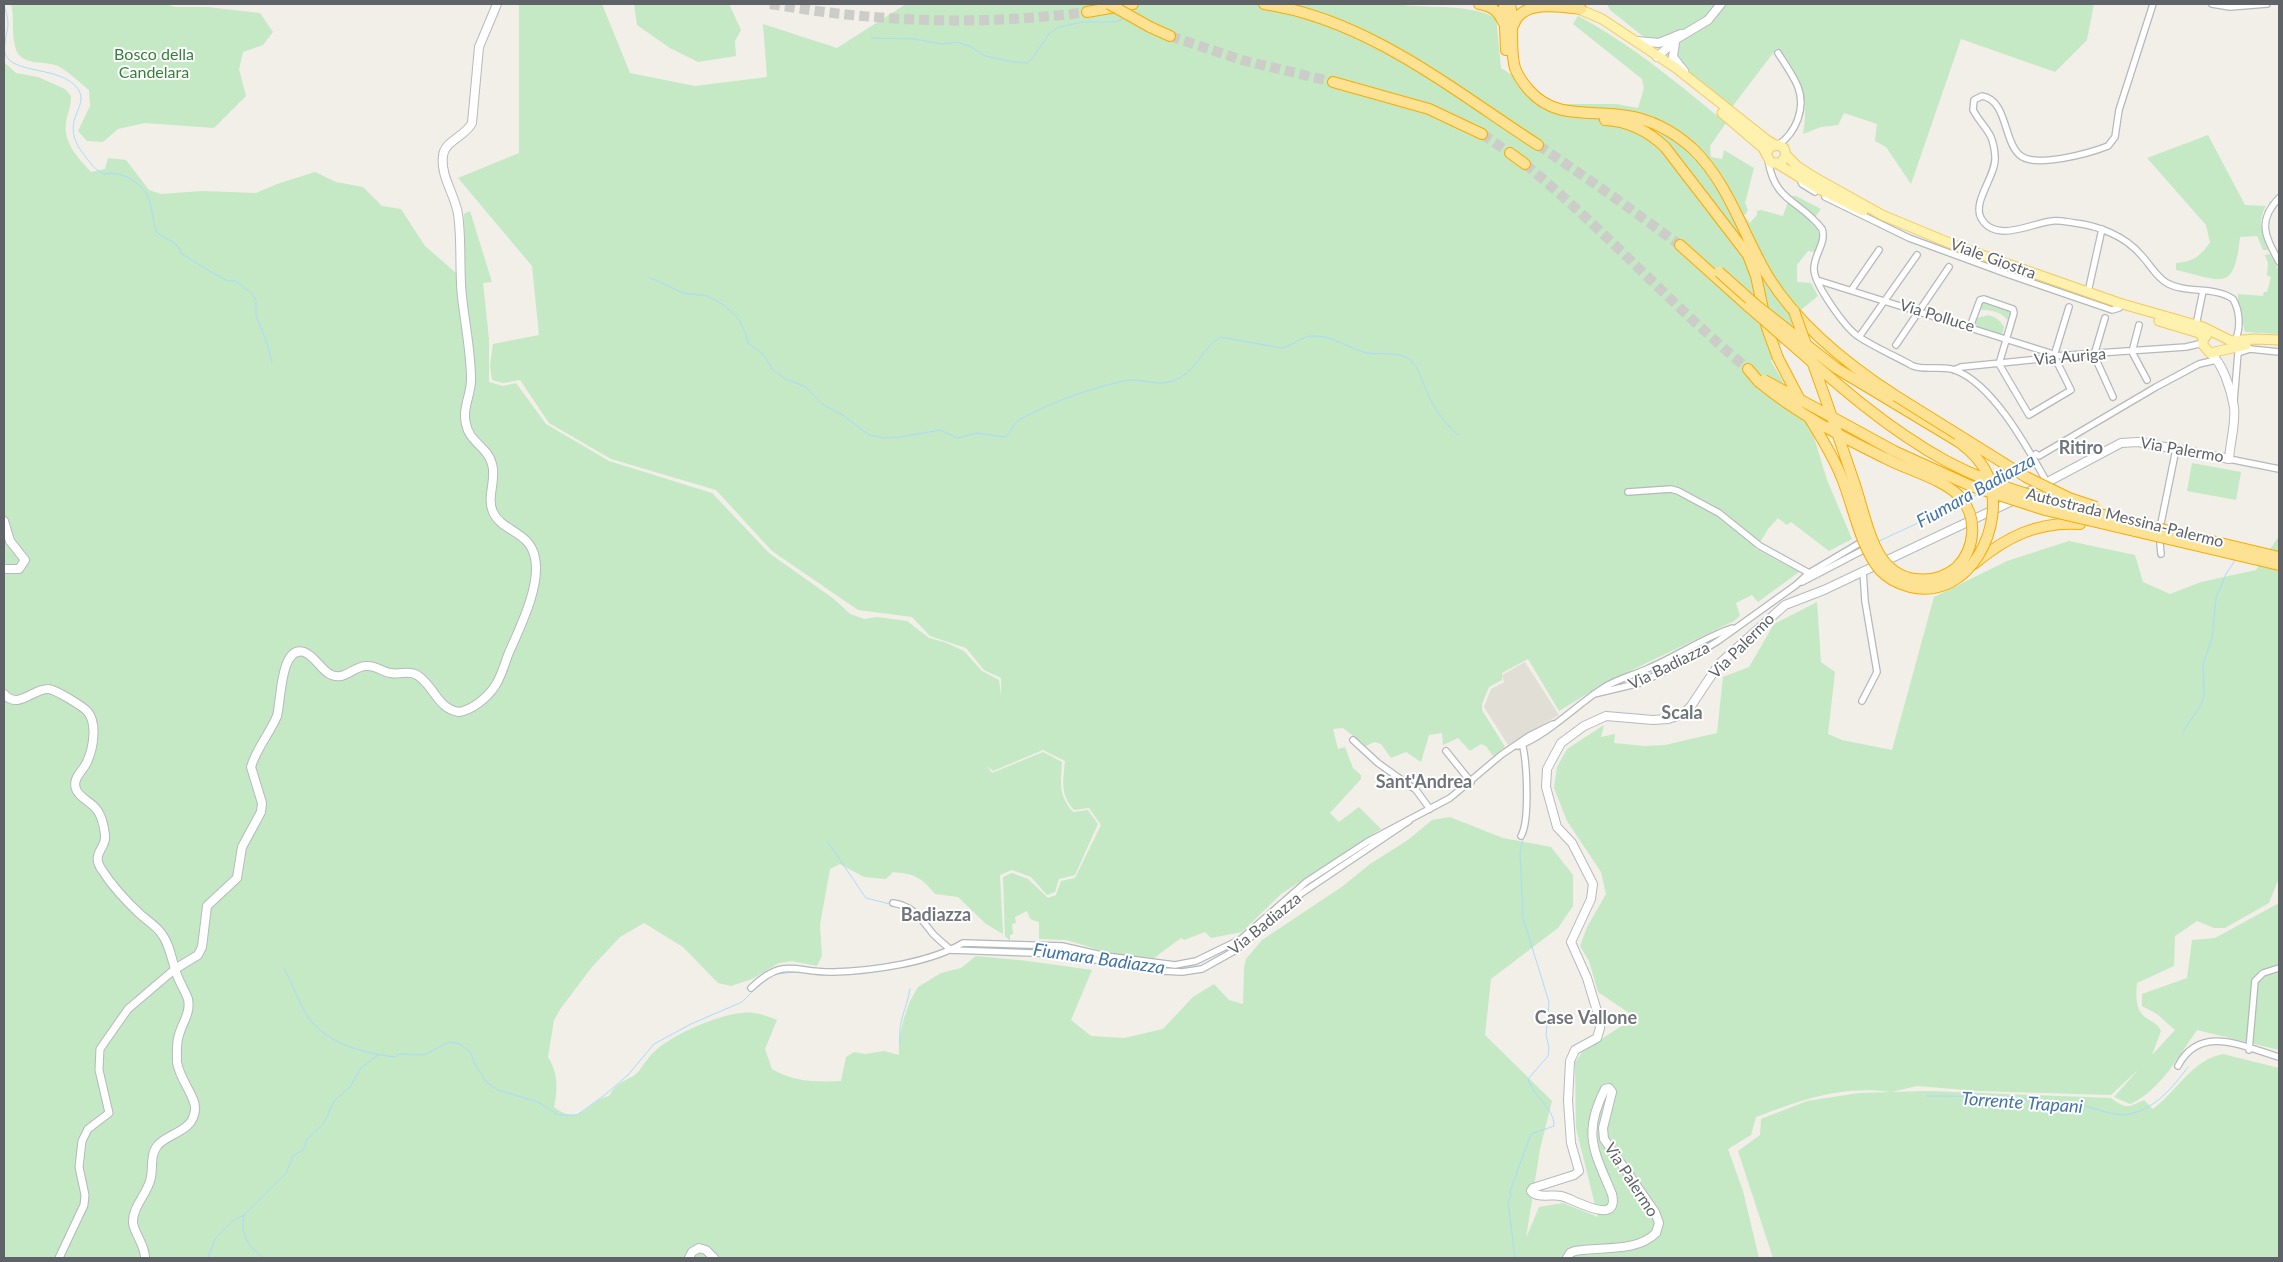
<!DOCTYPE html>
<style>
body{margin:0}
#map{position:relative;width:2283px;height:1262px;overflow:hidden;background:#f1efe8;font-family:Lato,sans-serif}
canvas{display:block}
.frame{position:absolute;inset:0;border:5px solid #5f6368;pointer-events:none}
</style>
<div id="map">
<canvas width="2283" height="1262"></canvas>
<div class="frame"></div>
</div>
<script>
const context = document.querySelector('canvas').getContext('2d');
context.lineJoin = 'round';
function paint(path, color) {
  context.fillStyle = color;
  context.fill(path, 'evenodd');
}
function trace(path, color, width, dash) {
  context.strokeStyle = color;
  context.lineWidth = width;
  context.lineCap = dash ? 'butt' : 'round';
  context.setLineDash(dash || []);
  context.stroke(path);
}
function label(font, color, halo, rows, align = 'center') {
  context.font = font + ' Lato,sans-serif';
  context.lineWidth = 4;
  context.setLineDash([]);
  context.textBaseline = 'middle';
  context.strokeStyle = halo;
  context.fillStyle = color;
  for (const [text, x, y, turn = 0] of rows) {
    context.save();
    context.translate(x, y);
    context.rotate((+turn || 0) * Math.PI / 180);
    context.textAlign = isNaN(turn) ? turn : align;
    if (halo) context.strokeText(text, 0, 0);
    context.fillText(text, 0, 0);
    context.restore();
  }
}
paint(new Path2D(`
 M 1525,662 L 1559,715 L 1508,745 L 1484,707 L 1491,689 L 1504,682 L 1502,675 Z`), '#e1ded6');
paint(new Path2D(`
 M 11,4 L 163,4 L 176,7 L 207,7 L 260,13 L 273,32 L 263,45 L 243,52 L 239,69 L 246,96 L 214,128 L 145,123 L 118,129 L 103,142 L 87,141 L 78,131 L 90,106 L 89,90 C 79,82 69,72 58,66 C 44,60 19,67 15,46 C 11,32 15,18 11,4 Z
 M 519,4 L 602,4 L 630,73 L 695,86 L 767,77 L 763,24 L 837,48 L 906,4 L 1395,4 C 1426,9 1468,3 1496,18 L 1501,68 L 1557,104 L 1616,104 L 1638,108 L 1644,88 L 1642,79 L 1573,24 L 1578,16 C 1632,45 1679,84 1726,123 L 1710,146 L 1711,157 L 1722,159 L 1724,150 L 1754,168 L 1745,203 L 1748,210 L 1744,216 L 1750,223 L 1757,215 L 1757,211 L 1761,210 L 1783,216 L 1790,196 L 1796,196 L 1821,209 L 1811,223 C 1823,233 1820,238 1815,252 L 1808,251 L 1797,265 L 1797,282 L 1811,283 L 1818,296 L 1802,309 L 1771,361 L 1813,434 L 1827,480 L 1852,539 L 1829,551 L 1791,522 L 1787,525 L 1778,518 L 1768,529 L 1756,549 L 1799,572 L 1758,602 L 1752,595 L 1736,603 L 1740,616 L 1734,621 L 1605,683 L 1559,711 L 1528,659 L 1502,673 L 1502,680 L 1489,687 L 1482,704 L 1482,710 L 1505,747 L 1493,756 L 1486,746 L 1481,744 L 1470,751 L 1458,738 L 1443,745 L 1442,733 L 1429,735 L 1421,762 L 1406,752 L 1391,758 L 1381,744 L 1374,742 L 1366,746 L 1343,728 L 1333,729 L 1338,749 L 1345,747 L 1353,768 L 1361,775 L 1361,779 L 1330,813 L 1339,822 L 1359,807 L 1381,829 L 1281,894 L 1242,932 L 1211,938 L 1205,932 L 1184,940 L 1181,938 L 1154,958 L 1113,954 L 1066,940 L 1039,939 L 1039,922 L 1030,919 L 1027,911 L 1015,917 L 1016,923 L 1012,924 L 1013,934 L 1010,935 L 1010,941 L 1005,936 L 1003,877 L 1012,873 L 1028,879 L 1048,898 L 1056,895 L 1061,881 L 1075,878 L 1101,825 L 1089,808 L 1074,810 C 1060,794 1063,782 1065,761 L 1043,750 L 993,771 L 987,766 L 992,773 L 1043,752 L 1062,762 C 1061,783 1058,795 1073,812 L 1088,810 L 1098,824 L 1075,875 L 1059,879 L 1055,892 L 1047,895 L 1031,877 L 1012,870 L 1000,875 L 1003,934 L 986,924 L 958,897 L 935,894 C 921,877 915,874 893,872 L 886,879 L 864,877 L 840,864 L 830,869 L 820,925 L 822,956 L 817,966 L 792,961 L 779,963 L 752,979 L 731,986 L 718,983 L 683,947 L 644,923 L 620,937 L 592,967 L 561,1008 L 554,1020 L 548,1057 C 558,1072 558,1090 554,1107 C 582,1129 588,1099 609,1096 C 618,1079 628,1082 638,1072 C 644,1065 648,1057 655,1051 C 673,1034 729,1009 754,1013 C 762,1014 769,1017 777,1020 L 765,1049 L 772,1069 C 794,1082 815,1082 841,1081 L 846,1057 L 854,1052 L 865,1054 L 884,1051 L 899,1055 L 899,1039 L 904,1018 L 910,1001 L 918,987 L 941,973 L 961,968 L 976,956 L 1028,961 L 1092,970 L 1071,1020 L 1091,1036 L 1124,1038 L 1163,1029 L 1193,997 L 1214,984 L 1229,1000 L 1243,1004 L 1244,967 L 1246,959 L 1262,940 L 1343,886 L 1370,864 L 1408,840 L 1432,820 L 1450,817 L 1503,838 L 1551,847 L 1573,875 L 1573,906 L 1558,928 L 1491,979 L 1485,1035 L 1552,1101 L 1540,1149 L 1526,1238 L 1539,1207 L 1563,1203 L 1598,1217 L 1576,1128 L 1575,1063 L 1582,1052 L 1635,1017 L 1598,992 L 1589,961 L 1580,946 L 1587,927 L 1606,894 L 1601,872 L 1567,821 L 1554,788 L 1557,767 L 1567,749 L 1604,725 L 1601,737 L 1615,734 L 1614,743 L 1645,746 L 1665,745 L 1717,733 L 1723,677 L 1749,667 L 1774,624 L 1817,602 L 1821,662 L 1835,672 L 1828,734 L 1842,740 L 1892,750 L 1934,597 L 2007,561 L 2069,541 L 2135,555 L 2143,582 L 2170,594 L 2201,582 L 2256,570 L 2279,536 L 2279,878 L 2269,903 L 2225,928 L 2214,928 L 2197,921 L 2175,936 L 2174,966 L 2137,983 C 2136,996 2135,1010 2146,1018 C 2154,1023 2157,1023 2161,1031 L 2152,1055 L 2175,1030 L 2157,1014 L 2142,1006 L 2142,994 L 2187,978 L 2192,940 L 2215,938 L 2279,903 L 2279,1050 L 2197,1030 C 2178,1057 2161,1090 2130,1104 L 2114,1097 L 2139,1069 L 2111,1095 L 1978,1091 L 1917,1086 L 1891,1092 L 1928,1091 L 2111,1098 C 2126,1109 2127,1108 2144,1100 L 2153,1109 C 2177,1091 2192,1060 2223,1054 L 2279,1068 L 2279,1258 L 1773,1258 L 1738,1151 L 1760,1135 L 1761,1119 L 1807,1101 L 1859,1093 L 1891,1092 C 1842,1085 1801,1100 1756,1117 L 1751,1135 L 1728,1149 L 1743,1191 L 1759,1258 L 4,1258 L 4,62 L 16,73 L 38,77 L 65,89 L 71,96 C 71,109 67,113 66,123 C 63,143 79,159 91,172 L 105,169 L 108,158 L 126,160 L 149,190 L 161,194 L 202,191 L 256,193 L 277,184 L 315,172 L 336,182 L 363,187 L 382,206 L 401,209 L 425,246 L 456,273 L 465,272 L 464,214 L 470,211 L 492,282 L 483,283 L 489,339 L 489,382 L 503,386 L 516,383 L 546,424 L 609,461 L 712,493 L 769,553 L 834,599 L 850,614 L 864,619 L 877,617 L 907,621 L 929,638 L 944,642 L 964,651 L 982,671 L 999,680 L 1001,696 L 1001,678 L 984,670 L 966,648 L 930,636 L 912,617 L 858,610 L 772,551 L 716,490 L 611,459 L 549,423 L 520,380 L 503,383 L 492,380 L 490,366 L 493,344 L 539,335 L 532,266 L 458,178 L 519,153 Z
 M 634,4 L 729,4 L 741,30 L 735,41 L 736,56 L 698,62 L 670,48 L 637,25 Z
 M 1607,4 L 2094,4 L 2087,40 L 2055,72 L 1961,39 L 1911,184 L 1886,147 L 1875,141 L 1877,124 L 1844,113 L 1838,125 L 1821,127 L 1803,134 C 1811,95 1795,81 1777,48 L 1732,107 L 1610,10 Z
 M 2208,135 L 2245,205 L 2266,206 C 2257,221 2262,234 2268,250 L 2263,250 L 2257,236 L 2240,237 C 2234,294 2222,280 2176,270 L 2176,263 C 2193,262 2201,256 2210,242 L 2206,225 L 2147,158 Z
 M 2270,254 L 2279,271 L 2279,334 L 2245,332 L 2238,302 L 2238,294 L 2263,296 L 2264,292 L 2267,292 L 2271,277 L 2267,275 L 2268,263 L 2265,255 Z
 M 1983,300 L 2011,309 L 2010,318 L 2008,320 C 1998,310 1991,311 1979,309 Z
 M 1988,315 C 1996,317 2000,320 2004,327 L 2003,332 L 2001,334 L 1977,327 L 1975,322 L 1978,318 Z
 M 2192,463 L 2241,472 L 2236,500 L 2187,491 Z`), '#c5e8c5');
trace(new Path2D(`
 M 4,4 C 5,10 8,16 8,23 C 8,31 3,45 5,53 C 11,75 61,65 78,89 C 91,108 56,121 85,156 C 90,163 95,170 104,174 C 122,170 145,184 150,202 C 153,213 153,223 157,233 L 177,245 L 182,254 L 213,273 L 228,281 L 236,281 L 251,293 L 256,300 L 256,316 L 266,340 L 272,362
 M 872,38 L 915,39 L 941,44 L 957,42 L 971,47 L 985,56 L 1014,62 L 1027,63 L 1032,59 L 1049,34 L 1059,27 L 1083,22 L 1115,22 L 1126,18
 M 649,277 L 683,293 L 708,296 L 725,306 L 738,318 L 746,334 L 748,343 L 763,354 L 773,370 L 784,378 L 806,387 L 822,404 L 844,416 L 869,435 L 884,438 L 901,437 L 940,430 L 957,438 L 977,433 L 1005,437 C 1012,433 1012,424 1019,420 C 1051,402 1088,389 1124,381 C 1140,377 1157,387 1173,381 C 1196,373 1201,349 1220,337 L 1282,348 C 1293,346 1301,336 1313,336 C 1333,335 1349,349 1367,353 C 1380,355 1402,351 1412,361 C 1418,368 1420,376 1424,385 C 1432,405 1441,420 1458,435
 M 2022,469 L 2033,462
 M 2002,480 L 2012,475
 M 1967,500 L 1979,493
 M 1877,542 L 1959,504
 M 1852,553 L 1861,548
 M 1629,683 L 1663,667 L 1717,637
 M 2184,730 L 2201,705 L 2204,695 L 2203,664 L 2212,638 L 2216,598 L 2226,574 L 2236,559
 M 827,841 L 866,898 L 890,904
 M 1303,889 L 1364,848
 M 999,947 L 1057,951
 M 969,948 L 990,947
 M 1061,951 L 1082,955
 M 903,967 L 909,966
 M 284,968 C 292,983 298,1000 306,1014 C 325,1044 363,1053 395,1057 L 399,1054 L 424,1055 L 449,1042 L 460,1044 L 470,1052 L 475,1064 L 486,1082 L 498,1090 L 538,1102 L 558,1115 L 577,1115 L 606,1094 L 628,1075 L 654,1044 L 691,1024 L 742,1002 L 762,982
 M 776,974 L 797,972
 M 821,975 L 857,973
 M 900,1044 C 898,1019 906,1012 910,989
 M 1927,1096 C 1972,1096 2030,1097 2075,1104 C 2093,1106 2113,1118 2130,1114 C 2156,1108 2173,1087 2188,1067
 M 244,1215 C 240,1235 248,1247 264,1258
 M 208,1258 L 215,1239 L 234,1220 L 244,1215 L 286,1173 L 293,1156 L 304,1149 L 307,1139 L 324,1123 L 334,1101 L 350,1087 L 361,1068 L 378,1055
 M 1515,1258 L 1508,1201 L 1511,1197 L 1510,1191 L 1531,1134 L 1554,1126 C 1555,1109 1532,1095 1528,1079 L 1548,1056 L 1549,1047 L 1546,1035 L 1549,1002 L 1523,918 L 1520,852 L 1524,835`), '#aadaff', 1);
trace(new Path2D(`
 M 770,4 C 878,22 979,26 1087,12
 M 1170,36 L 1242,60 L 1333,82
 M 1482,134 L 1510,153
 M 1538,145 L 1611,195 L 1680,245
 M 1525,164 C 1603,228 1670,304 1748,369`), '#ccccc8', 10, [10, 5]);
const minor = new Path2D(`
 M 2153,4 L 2119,110 L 2115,137 L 2108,146 C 2090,153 2037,168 2021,156 C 2003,143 2008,100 1982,96 L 1974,100 L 1973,110 C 1984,130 1993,130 1995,156 C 1997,175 1972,201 1981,218 C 1995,244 2032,223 2052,221 C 2059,220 2067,222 2075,223 C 2099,226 2125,236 2141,255 C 2149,263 2157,278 2167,283 C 2186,294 2214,286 2233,299 C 2240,311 2241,328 2235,341
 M 2212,4 L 2230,7 L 2267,4
 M 1778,145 C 1796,133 1806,108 1798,87 C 1793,75 1785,64 1778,53
 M 1768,160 C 1775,203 1799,199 1822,229 C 1827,243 1813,255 1814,270 C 1815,285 1845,328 1859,337 C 1876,348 1895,356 1913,366 C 1927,371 1941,365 1955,370 C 1994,385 2028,449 2048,484
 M 1800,179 L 1802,184 L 1815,192
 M 1825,197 L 1909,238 L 2007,274 L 2112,310 L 2119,308
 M 2279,198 C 2256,222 2266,237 2279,262
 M 1817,280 L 2050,353 L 2054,356
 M 1852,289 L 1879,250
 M 2088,292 L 2102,229
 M 2105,318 L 2094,355 L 2113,397
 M 2139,325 L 2132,352 L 2147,380
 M 2196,325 L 2203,291
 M 1970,327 L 1980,300 L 1984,299 L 2013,309 L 2014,313 L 1999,364 L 2029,415 L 2071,390 L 2054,356
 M 1859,337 L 1917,255
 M 1896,345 L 1949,267
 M 2054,356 L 2069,307
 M 1954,370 L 1961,367 L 2050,358 L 2054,356 L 2186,347 L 2203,343
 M 2234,401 L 2238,353 L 2250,349 L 2279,352
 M 2036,454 L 2039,456 L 2156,387 L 2199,364 L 2216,360
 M 2229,459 L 2279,469
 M 1628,492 L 1671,489 L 1678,491 L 1719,513 L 1760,546 L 1809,573
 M 2161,554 L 2159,533 L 2176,449
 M 1802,582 L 1867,548
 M 1594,694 L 1640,683 L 1684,662 L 1718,641 L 1796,585 L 1809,573 L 1858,544 L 1866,542
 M 1862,701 L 1877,672 L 1865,601 L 1863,571
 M 1353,740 L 1378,763 L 1416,790 L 1430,809
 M 1518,746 C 1549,734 1575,706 1603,688 C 1617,679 1634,675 1649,668 C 1677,656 1703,638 1732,628
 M 1446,751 L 1471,782
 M 1521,836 C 1530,821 1527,761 1522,743
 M 893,903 C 914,906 921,919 933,934 C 939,940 945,945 951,950
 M 951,950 L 1060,954 L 1161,971 L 1182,972 L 1202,969 L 1236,950 L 1302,893 L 1409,821
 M 751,988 C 784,956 795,973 833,972 C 871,971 930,963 963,943 L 1062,946 L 1106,956 L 1175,965 L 1196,961 L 1241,939 L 1306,882 L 1367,842 L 1450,798 L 1501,755 L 1529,736 L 1553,724
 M 2249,1050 L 2255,981 L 2263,973 L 2279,968
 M 2178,1066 C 2200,1023 2244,1047 2279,1057`);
const tertiary = new Path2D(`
 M 59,1258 L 84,1205 L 85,1195 L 79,1167 L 82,1141 L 88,1129 L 109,1113 L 99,1070 L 100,1049 L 128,1009 L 175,969`);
const secondary = new Path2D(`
 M 1637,41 L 1659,43 L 1681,34
 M 1675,42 L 1673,57 L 1684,71
 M 1657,57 L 1678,38 L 1708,20 L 1721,4
 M 4,521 L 10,541 L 25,560 L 19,569 L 4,569
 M 4,694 C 18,710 32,689 48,689 C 55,689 82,706 87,711 C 98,723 93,749 87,762 C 83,771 72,778 76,789 C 79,798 92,802 97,810 C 102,816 104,827 105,835 C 107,849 90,853 102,870 C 112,886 127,902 141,915 C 148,921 156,926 161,933 C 170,944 172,962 177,975 C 180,983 185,991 188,999 C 191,1013 182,1023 179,1035 C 176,1043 177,1053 177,1062 C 179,1079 197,1098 195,1110 C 193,1132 168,1133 158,1145 C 149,1155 154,1170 150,1181 C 146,1195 132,1208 133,1223 C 135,1235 145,1245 145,1258
 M 175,969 L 198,955 L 202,947 L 207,906 L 237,878 L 242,847 L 261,812 L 262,803 L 251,767 C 256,749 270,733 277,716 C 281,703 280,645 304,652 C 318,657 324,679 341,676 C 350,674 357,666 366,666 C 376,665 382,672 391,673 C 400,675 409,670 417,675 C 434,685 437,709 459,712 C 472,710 487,698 495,686 C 501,677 504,666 508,655 C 519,629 541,587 535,558 C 530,531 502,532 493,512 C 486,497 497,480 492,464 C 488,447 469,442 466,424 C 462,408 471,395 471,380 C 471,352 465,324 462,297 C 459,270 462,241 458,214 C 455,195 440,175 443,156 C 444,141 466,136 472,123 L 479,47 L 497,4
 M 689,1258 L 692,1252 L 699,1248 L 706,1250 L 714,1258
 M 1567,1258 L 1570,1253 L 1575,1251 C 1600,1246 1636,1253 1656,1233 L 1659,1223 L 1655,1212 L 1604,1139 L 1603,1128 L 1612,1092 L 1609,1088 L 1605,1089 C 1582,1134 1594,1151 1612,1194 C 1620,1228 1572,1198 1561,1196 C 1552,1194 1537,1199 1531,1191 L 1533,1188 L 1574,1175 L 1579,1171 L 1571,1143 L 1568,1101 L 1570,1061 L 1575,1050 L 1597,1038 L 1600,1028 L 1597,1011 L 1587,978 L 1571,942 L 1591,899 L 1593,884 L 1572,843 L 1557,827 L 1546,787 L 1547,769 L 1561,743 L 1584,726 L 1606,716 L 1653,720 L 1668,719 L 1683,714 L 1691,706 L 1719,664 L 1785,605 L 1824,590 L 2010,502 L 2121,443 L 2138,442 L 2229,459 C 2230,443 2236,423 2234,407 C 2231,390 2223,363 2210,353`);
const primary = new Path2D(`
 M 1574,7 L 1602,19 L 1676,68 L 1767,140 L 1775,145
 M 1722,113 L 1763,148 L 1771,163 L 1781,163 L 1786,155 L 1784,148 L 1778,145 L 1770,147 L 1766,154
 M 1786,155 L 1797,166 L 1814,177 L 1882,215 L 1959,247 L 2119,303 L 2203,327 L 2231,341 L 2255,339 L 2279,340
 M 1778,164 L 1817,188 L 1863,211
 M 2159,321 L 2199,333 L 2204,338
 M 2207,335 L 2203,340 L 2203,345 L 2210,353 L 2246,345`);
const motorway = new Path2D(`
 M 1264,4 C 1367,19 1453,90 1538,145
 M 1479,4 C 1491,6 1498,10 1503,22
 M 1504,4 L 1506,50
 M 1510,4 C 1515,25 1509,47 1515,68 C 1518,76 1523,83 1529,90 C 1556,121 1593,109 1628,116 C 1652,120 1674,132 1692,148 C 1729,183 1743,235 1769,278 C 1800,327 1848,365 1896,396
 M 1087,12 L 1133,4
 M 1514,24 C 1522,0 1559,6 1581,9
 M 1150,27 L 1170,36
 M 1333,82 L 1429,109 L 1482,134
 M 1605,120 C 1628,121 1648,131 1665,147 L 1748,255 L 1756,276 L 1767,328 L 1778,358
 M 1510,153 L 1525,164
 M 1680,245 L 1749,307
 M 1836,368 L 1959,442
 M 1748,369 L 1759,382
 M 1974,564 C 2006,537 2038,521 2080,524`);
trace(minor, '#b5b8bc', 8);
trace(tertiary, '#b5b8bc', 9);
trace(secondary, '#b6babf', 10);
trace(primary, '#f2c960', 11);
trace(motorway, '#f9ab00', 12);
trace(minor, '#fff', 5.5);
trace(tertiary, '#fff', 7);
trace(secondary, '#fff', 8);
trace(primary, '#fff2af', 9);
trace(motorway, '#fde293', 10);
const motorwayBridge = new Path2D(`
 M 1109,4 L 1150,27
 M 1719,272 L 1756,305 L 1836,368
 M 1749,307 C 1812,361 1873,421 1946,461 C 2002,491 2066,506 2128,521 C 2179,533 2229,545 2279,557
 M 1778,358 L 1801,402
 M 1764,380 L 1894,451 L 1971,486 L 2045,510 L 2279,565
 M 1759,382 C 1796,413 1842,437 1885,458 C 1907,470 1945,479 1961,498 C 1978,518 1975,549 1957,567 C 1945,577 1930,581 1915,579 C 1901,577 1889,569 1881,557 C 1868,537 1862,505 1854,482 C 1835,425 1815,368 1794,311
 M 1896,396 L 2026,477 L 2069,498 L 2096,507
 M 1810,419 C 1821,437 1833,456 1841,476 C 1853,504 1860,547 1880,570 C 1888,579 1899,584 1910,587 C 1970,601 2007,525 1988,476 C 1982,461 1971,451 1959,442`);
trace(motorwayBridge, '#f9ab00', 12, []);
trace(motorwayBridge, '#fde293', 10);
label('16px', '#348238', '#fff', [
 ["Bosco della",154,55],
 ["Candelara",154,73]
]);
label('16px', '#5f6368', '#fff', [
 ["Viale Giostra",1993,259,20],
 ["Via Polluce",1937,316,17],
 ["Via Auriga",2070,357,-5],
 ["Via Palermo",2182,450,10],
 ["Autostrada Messina-Palermo",2125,518,14],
 ["Via Palermo",1742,646,-45],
 ["Via Badiazza",1669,666,-26],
 ["Via Badiazza",1265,924,-39],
 ["Via Palermo",1631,1180,57]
]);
label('bold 18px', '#70757a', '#fff', [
 ["Ritiro",2081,448],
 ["Scala",1682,713],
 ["Sant'Andrea",1424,782],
 ["Badiazza",936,915],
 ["Case Vallone",1586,1018]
]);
label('italic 18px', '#4174aa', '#fff', [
 ["Fiumara Badiazza",1976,491,-29],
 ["Fiumara Badiazza",1099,959,8],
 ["Torrente Trapani",2022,1103,4]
]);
</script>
